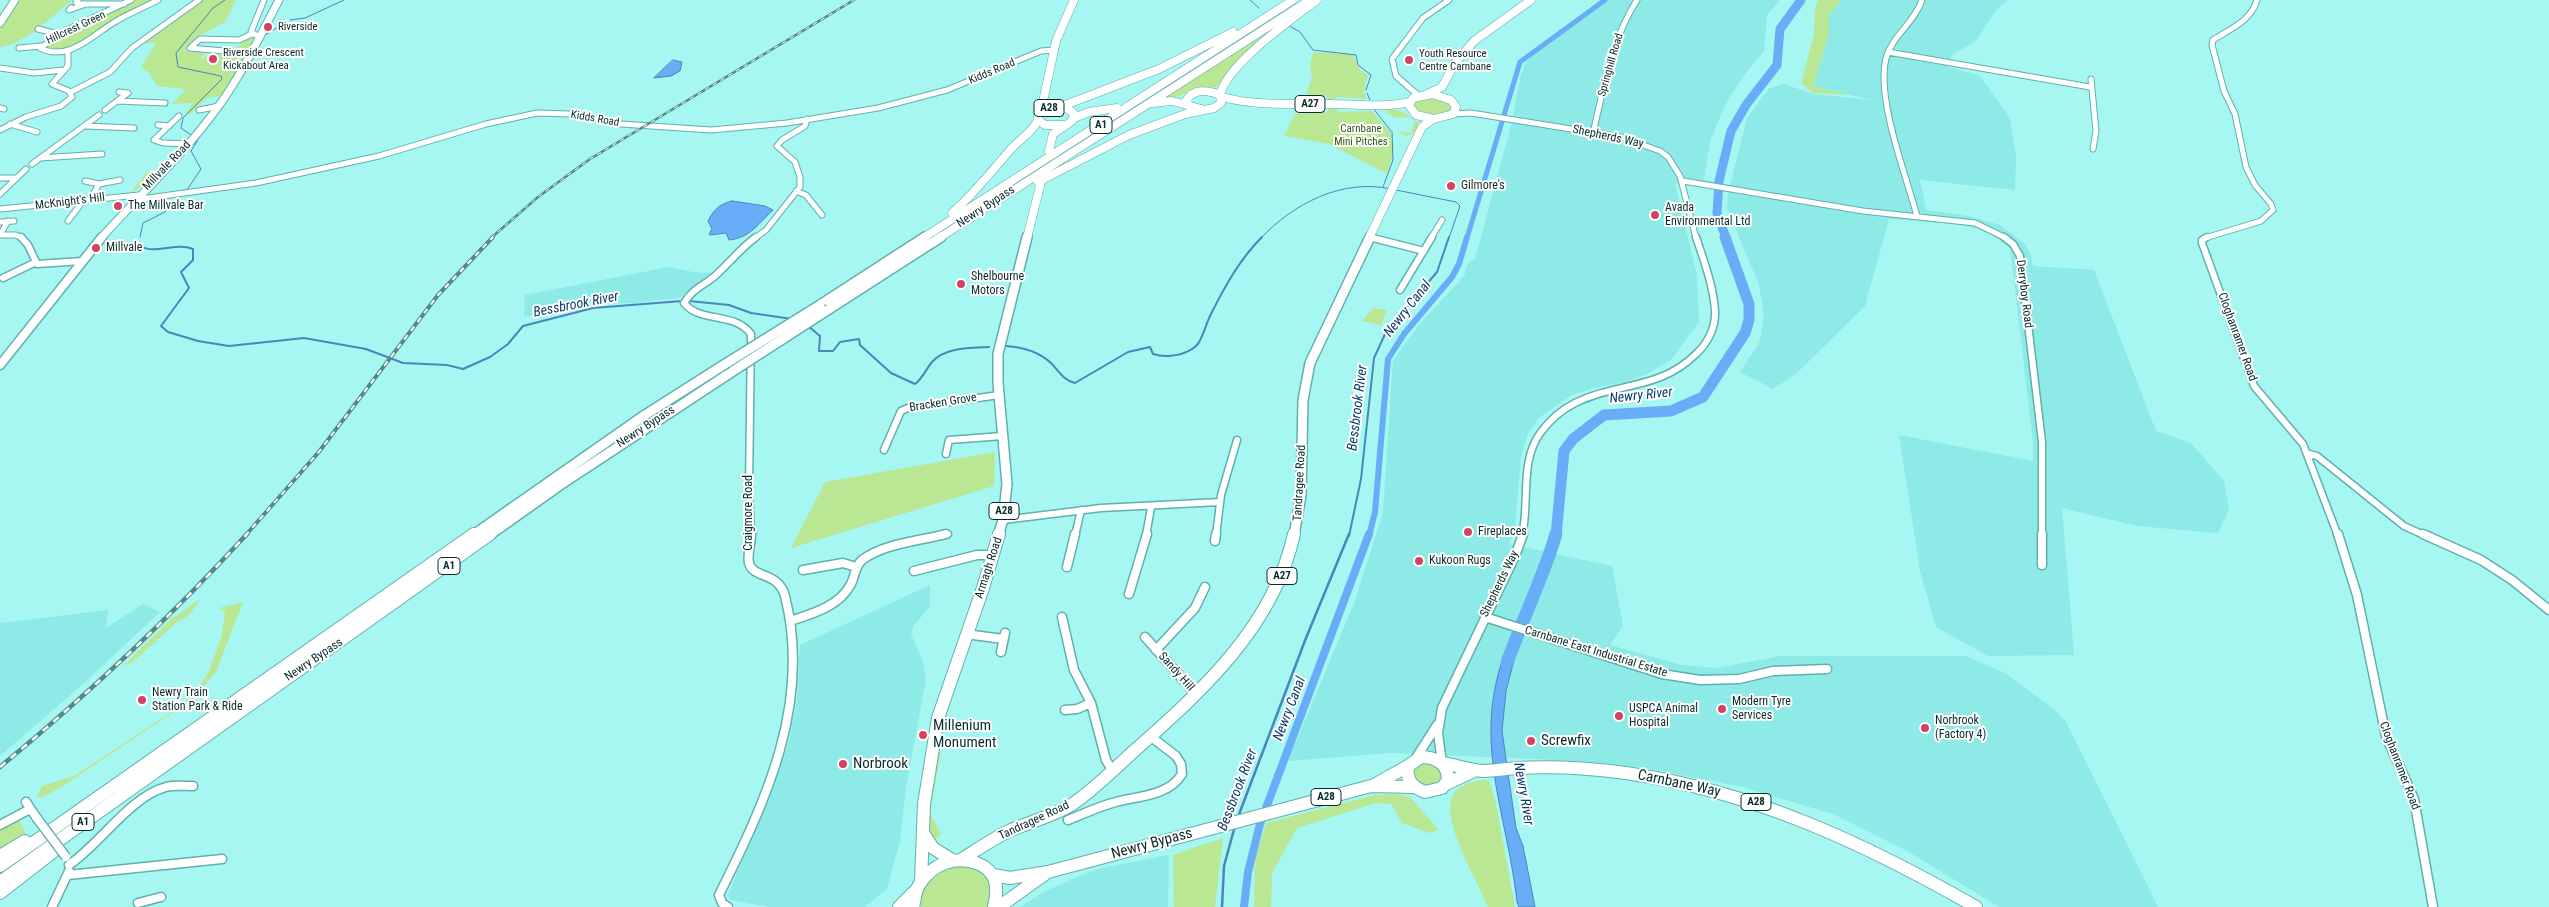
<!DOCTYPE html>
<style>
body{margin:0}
canvas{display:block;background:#a6f6f2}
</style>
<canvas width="2549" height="907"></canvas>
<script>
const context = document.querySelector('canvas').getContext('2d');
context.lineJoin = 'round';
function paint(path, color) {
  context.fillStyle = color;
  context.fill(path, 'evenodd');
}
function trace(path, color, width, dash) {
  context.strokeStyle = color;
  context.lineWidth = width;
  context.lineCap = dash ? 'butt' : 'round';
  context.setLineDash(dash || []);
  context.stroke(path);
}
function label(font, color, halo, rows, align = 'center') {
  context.font = font + ' "Roboto Condensed",sans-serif';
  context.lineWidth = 4;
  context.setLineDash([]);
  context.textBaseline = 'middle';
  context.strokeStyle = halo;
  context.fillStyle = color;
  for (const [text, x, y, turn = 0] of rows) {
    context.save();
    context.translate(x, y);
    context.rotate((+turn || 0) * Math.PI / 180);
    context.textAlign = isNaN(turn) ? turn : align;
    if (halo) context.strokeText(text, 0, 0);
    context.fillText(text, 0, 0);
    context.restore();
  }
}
paint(new Path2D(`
 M 1607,0 L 1780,0 L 1767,15 L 1764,51 L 1745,74 L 1727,101 L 1710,141 L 1704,180 L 1730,185 L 1747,118 L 1769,88 L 1784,84 L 1813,94 L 1873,100 L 1818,88 L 1814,84 L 1829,32 L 1829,15 L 1841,0 L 2008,0 L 1997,9 L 1976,41 L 1952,55 L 1948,67 L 1979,75 L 2010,118 L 2016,156 L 2015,190 L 1920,180 L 1926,210 L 1968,216 L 2000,225 L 2025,244 L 2031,254 L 2033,266 L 2094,270 L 2156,431 L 2191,443 L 2224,481 L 2229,509 L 2218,533 L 2137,526 L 2062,508 L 2074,655 L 1988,656 L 1936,627 L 1920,571 L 1899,435 L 2033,461 L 2033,442 L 2010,248 L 1989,233 L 1976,228 L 1954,224 L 1889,219 L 1865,306 L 1796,374 L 1773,389 L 1740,372 L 1760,341 L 1764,314 L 1759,285 L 1727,208 L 1728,192 L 1675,183 L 1697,276 L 1699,322 L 1671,360 L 1647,374 L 1626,382 L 1594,388 L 1572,395 L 1540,417 L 1528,434 L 1521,456 L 1515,530 L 1509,544 L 1612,566 L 1623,626 L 1610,645 L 1682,665 L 1716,668 L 1781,656 L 1965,656 L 2005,673 L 2054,709 L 2066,722 L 2158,907 L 1999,907 L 1909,852 L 1833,814 L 1742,787 L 1641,767 L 1580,761 L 1390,753 L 1288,761 L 1355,601 L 1383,512 L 1393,361 L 1418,326 L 1464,276 L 1468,263 L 1475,259 L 1511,126 L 1521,74 L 1527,61 L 1559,33 Z
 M 669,267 L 693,272 L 713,273 L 679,298 L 631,303 L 584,304 L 524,317 L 525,295 Z
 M 930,585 L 930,607 L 914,625 L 911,634 L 923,662 L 926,679 L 906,788 L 900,841 L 887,889 L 865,907 L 770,907 L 731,900 L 728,896 L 788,746 L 797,701 L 800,645 Z
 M 143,604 L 160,612 L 84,683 L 0,756 L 0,623 L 108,610 L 106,628 Z
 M 1169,855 L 1168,907 L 1020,907 L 1044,892 L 1081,875 L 1101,868 Z`), '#8eeae6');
paint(new Path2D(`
 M 14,0 L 72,0 C 52,16 26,44 0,47 L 0,23 Z
 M 133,0 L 156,0 C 128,16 78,56 46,48 L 48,42 L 115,11 Z
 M 202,0 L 236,0 L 225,22 L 199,36 L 183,53 L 185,51 L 207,52 L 199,61 L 208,55 L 228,55 L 246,40 L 254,37 L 235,76 L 221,96 L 207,98 L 190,114 L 186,113 L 193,103 L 172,104 L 186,89 L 157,86 L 150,74 L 141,67 L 156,43 L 143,43 Z
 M 1818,0 L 1841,0 L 1829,15 L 1829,32 L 1814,84 L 1818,88 L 1850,95 L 1813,93 L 1801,83 L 1814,34 L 1815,10 Z
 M 1306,6 L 1216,87 L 1192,90 L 1180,96 L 1159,100 Z
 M 1316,52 L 1353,54 L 1359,69 L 1368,75 L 1364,92 L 1367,99 L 1338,97 L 1331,101 L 1326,96 L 1306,94 L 1312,78 L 1310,64 L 1313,53 Z
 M 1431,96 L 1447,101 L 1451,108 L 1450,111 L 1429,116 L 1415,110 L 1413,104 L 1415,101 Z
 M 1331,107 L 1334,107 L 1339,112 L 1372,111 L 1388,130 L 1392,131 L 1390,133 L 1394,150 L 1388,172 L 1386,173 L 1329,144 L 1284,136 L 1295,114 L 1327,112 Z
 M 1375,109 C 1390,106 1409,112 1419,124 L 1415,133 L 1406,136 L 1397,131 L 1411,133 L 1415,121 L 1410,117 C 1400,118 1391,118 1385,110 Z
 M 179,147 C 180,156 142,190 131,192 L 147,172 L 157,171 Z
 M 1373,308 L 1387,310 L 1381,325 L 1362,321 Z
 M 995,452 L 994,486 L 791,548 L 825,482 Z
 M 200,600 L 189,615 L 177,622 L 132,663 L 124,665 L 173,617 C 184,613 189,604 200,600 Z
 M 243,602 L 216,672 L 192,700 L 60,788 L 41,798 L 37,796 L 42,786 L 74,776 L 178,708 L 196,692 L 209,671 L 222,635 L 225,613 L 219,608 Z
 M 938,752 L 941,752 L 930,813 L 941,834 L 934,841 C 918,824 934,773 938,752 Z
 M 1423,761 L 1439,767 L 1442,775 L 1438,783 L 1424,785 L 1416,780 L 1413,769 Z
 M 1483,780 L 1489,781 L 1496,804 L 1515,907 L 1488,907 C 1479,883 1436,814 1455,792 C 1460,785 1474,781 1483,780 Z
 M 1395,794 L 1410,797 L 1439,830 L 1429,833 L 1402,823 L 1391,804 L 1376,803 L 1297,828 L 1272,873 L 1271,907 L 1254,907 L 1255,860 L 1266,823 L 1375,795 Z
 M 19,821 L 26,833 L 0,848 L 0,830 Z
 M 1223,838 L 1215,907 L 1174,907 L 1173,855 Z
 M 961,864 C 984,872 999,880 987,907 L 921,907 C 919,879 938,871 961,864 Z`), '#b9e794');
const water = new Path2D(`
 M 673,60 L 682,62 L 680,71 L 671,76 L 654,78 Z
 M 732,201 L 765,206 L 773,210 C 759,223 750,238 729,240 L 726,233 L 710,235 L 709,234 L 712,229 L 708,221 C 714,209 720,204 732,201 Z
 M 1507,648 L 1517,649 L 1506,691 L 1502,731 L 1516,828 L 1523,846 L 1535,907 L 1519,907 L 1517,902 C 1507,811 1470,739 1507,648 Z`);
paint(water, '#68adf8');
trace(water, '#4b86ba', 1);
trace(new Path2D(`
 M 1250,0 L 1259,8
 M 290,20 L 305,18 L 344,0
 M 1288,25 L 1300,32 L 1313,50 L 1356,55 L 1358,65 L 1371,75 L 1366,90
 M 265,35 L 285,23
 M 1367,93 L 1370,100
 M 1373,108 L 1391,131
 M 191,135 L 181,128 L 183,118 L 222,79 L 221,76 L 178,67 L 176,53 L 213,8 L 225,0
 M 1383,187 L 1393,160 L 1392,132
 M 187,190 L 201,169 L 191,151 L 198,140
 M 1396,190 L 1456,202 L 1460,206 L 1449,238
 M 140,237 L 143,223 L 165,212 L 182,195
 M 1261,238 C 1293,204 1342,178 1391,189`), '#4b86ba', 1);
trace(new Path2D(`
 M 140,246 C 156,255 175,242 193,249 L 193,260 L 181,272 L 189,288 L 161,326 L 168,332 L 198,341 L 229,346 L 304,338 L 366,349 L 403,363 L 447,365 L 463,369 L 490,357 L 508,344 L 523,326 L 593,308 L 682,301
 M 689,301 L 729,305 L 751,313 L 792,319
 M 808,326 L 820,336 L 819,351 L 833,351 L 840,342 L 859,339 L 860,345 L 891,373 L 915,384 C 923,378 926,369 932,362 C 945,347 971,348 989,347
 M 1006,346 C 1022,347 1039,352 1051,363 C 1059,371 1063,380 1075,383 L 1128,352 L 1150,347 L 1153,354 C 1166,358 1186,356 1197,345 C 1203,338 1206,323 1211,314 C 1225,286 1240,259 1262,237
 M 1349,536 L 1361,479 L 1374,358 L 1386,332 L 1437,272 L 1449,237`), '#4b86ba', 2);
trace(new Path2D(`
 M 1238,817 L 1306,638 L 1349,534
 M 1222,907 L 1224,866 L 1235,826`), '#4b86ba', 2.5);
trace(new Path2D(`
 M 1467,238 L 1520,62 L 1605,0`), '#68adf8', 5);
trace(new Path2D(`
 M 1369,536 L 1375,512 L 1388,359 L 1404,334 L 1452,277 L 1459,264 L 1467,237`), '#68adf8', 6);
trace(new Path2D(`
 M 1244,907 L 1248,872 L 1260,824 L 1369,534`), '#68adf8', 8);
trace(new Path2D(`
 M 1726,238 L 1717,213 L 1719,181 L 1731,131 L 1746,105 L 1777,65 L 1780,29 L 1801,0`), '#68adf8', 9);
trace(new Path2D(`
 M 1556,536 L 1564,451 L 1573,439 L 1604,415 L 1671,411 L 1703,397 L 1745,333 L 1749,320 L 1749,304 L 1725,237`), '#68adf8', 11);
trace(new Path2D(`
 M 1507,663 C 1522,620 1543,578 1556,534`), '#68adf8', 13);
const minorFar2 = new Path2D(`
 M 78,0 L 76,2 L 78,4 L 124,4
 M 131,0 L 67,30 L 40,48 C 67,62 91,37 113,23 C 127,14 143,8 158,0
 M 71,8 L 69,10 L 86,4
 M 38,29 L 58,34
 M 256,35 L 251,32 L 264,0
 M 19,48 L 41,46
 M 236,52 L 190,48 L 200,39 L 239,40 L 252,34
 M 1888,52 L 2090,87
 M 0,68 L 34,73 L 64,70
 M 2091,79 L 2096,131 L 2093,149
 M 71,92 L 110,72 L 132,48 L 199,0
 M 1419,96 L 1396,76 L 1392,59 L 1423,18 L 1449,0
 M 117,101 L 165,103
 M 0,108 L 4,109
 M 105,110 L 128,93 L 119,92
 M 199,110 L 219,106
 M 1453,114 L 1471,113 L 1621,137 L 1660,151 L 1668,157 L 1680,176 L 1696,238
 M 179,116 L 154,140 L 163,143 L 189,144
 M 10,124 L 37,132
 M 158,125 L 169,126
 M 85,126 L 134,128
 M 0,130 L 26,117 L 61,106 L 72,97 L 69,91 L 52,84 L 68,66 L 68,50
 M 1593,133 C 1604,87 1611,41 1637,0
 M 40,158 L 102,154
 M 32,164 L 99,115
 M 0,178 L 16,178
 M 85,181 L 99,184 L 120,180
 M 1683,181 L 1863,211 L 1975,223 L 2006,238
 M 796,191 L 806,195 L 822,215
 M 0,194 L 26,169
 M 90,200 L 99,184
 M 134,200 L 256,183 L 379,156 L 486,124 L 537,113 L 569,114 L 621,124 L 711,130 L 787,123 L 878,108 L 947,90 L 1041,51 L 1055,50
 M 0,209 L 139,195
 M 1917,216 C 1906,175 1876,99 1886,58 C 1892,36 1915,22 1922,0
 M 68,221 L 83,201
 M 0,222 L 14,221
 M 0,235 L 16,235 L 22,238
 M 0,235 L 8,221
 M 1369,237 L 1374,238
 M 755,238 L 766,230 L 800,187 L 800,177 L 795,162 L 777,146 L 782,140 L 805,126 L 807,119
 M 1431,238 L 1442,220
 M 2205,238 L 2261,221 L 2273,210 L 2271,204 L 2255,185 L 2246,167 L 2235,114 L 2224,91 L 2212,45 L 2213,40 C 2230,29 2251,21 2257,0`);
const minorFar1 = new Path2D(`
 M 21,237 L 28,245 L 37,264 L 82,261
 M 1369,237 L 1424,251
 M 2004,237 L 2013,244 L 2020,256 L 2042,442 L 2042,536
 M 2207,237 L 2202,240 L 2202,243 L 2254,386 L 2303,444 L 2338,536
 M 3,278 L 36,262
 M 1400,290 L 1432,237
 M 884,450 L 901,411 L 908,408 L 999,395
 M 946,454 L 949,440 L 1003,436
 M 2309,454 L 2317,456 L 2404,526 L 2426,536
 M 1003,520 L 1101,508 L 1220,502
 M 751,536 L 749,489 L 751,334 C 734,311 701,324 684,303 C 692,289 705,285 716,275 C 730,262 741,248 756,237
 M 942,536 L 948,534
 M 1075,536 L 1081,510
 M 1146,536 L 1151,507
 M 1216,536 L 1221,495 L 1237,440
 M 1522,536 C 1530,503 1519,461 1541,432 C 1550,420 1561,410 1575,403 C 1617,382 1660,390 1696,354 C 1708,343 1716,327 1715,310 C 1713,285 1704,261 1696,237`);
const minor = new Path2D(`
 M 2042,534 L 2042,565
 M 2338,534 L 2357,595 L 2386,736 L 2414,799 L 2433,907
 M 2423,534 L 2481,560 L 2512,580 L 2549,610
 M 1215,541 L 1216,534
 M 1067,567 L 1075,534
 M 803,570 L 843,563 L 856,567
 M 914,571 L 977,555 L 994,555
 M 1129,594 L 1147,534
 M 1062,617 L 1074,670 L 1091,703 L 1106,760 L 1112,770
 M 1485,617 L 1662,674 L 1700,680 L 1739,679 L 1773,671 L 1827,669
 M 790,621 C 812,614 840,606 851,584 C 855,576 855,566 862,560 C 885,543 920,541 946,534
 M 966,634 L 1003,639
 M 1145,637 L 1196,694
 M 1156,650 L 1195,608 L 1205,587
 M 1001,652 L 1005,633
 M 1065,710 L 1077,709 L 1091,703
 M 1416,758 L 1437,725
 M 1442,763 L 1438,733 L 1442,708 L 1515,556 L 1523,534
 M 26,802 L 36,817
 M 1068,820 C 1084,814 1099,806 1116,802 C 1138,796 1169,796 1182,774 L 1181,764 L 1176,756 L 1150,736
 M 0,825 L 30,809
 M 69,865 C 100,844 131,796 166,787 C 174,785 184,786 193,786
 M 68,875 L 222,859
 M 138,903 L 161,897
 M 52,907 L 69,871
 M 728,907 L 722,903 L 719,895 C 766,801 812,703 785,596 C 778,571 753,579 749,563 C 747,555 751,543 751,534`);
const majorFar1 = new Path2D(`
 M 0,23 L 15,0
 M 101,238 C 140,195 184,154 218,107 C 242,74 260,36 279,0`);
const major = new Path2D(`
 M 0,365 L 102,237`);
const highwayFar2 = new Path2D(`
 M 1432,94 L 1451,100 L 1456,107 L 1453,114 L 1434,119 L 1416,115 L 1409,105 L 1413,98 Z
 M 1220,95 C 1227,64 1291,20 1317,0
 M 1425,95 L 1442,87 L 1455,63 L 1474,41 L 1531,0
 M 1222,97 C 1259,107 1296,103 1333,104 C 1359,104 1384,108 1410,102
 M 1152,103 L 1172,101 L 1190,106
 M 1060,107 L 1159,69 L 1233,32
 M 1041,111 L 1056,41 L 1074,0
 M 1074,118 L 1089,112 L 1117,108
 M 1049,151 L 1053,134 L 1072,121 L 1074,114 C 1064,103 1049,106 1038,114 L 1038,120 L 1045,125 L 1063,125
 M 1038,182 L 1129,135 L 1185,114 L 1214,108 L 1221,103 L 1220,95 C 1208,90 1193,88 1186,101 L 1190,106 L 1205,110
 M 952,213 C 974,194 992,171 1011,149 C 1020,139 1032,133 1038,120
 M 923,238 L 1293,0
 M 939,238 L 1310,0
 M 1027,238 L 1041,182
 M 1369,238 L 1422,127 L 1433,119`);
const highwayFar1 = new Path2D(`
 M 820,305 L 925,237
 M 829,309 L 941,237
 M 472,536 L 645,415 L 722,366
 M 488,536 L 560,485 L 733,371
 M 998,536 L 1003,520 L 1007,484 L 998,383 L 998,354 L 1027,237
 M 1294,536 L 1301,495 L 1303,400 L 1310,363 L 1370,237`);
const highway = new Path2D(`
 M 1421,757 C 1436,757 1448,764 1448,780 L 1442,788 L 1425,792 C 1412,787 1406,780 1408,766 Z
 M 1442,763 C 1456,765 1469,770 1483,771 C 1494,771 1505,769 1517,768 C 1552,766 1590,768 1626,773 C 1753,791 1866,844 1976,907
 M 1446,784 L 1476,770
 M 1374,785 L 1408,766
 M 923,833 L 933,848 L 952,860
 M 0,856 L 25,841
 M 962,859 C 978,849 994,838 1011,830 C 1030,822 1053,816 1071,805 C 1094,790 1114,769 1134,751 C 1202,691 1274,626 1294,534
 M 0,866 L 474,534
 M 993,875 L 1010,878 L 1048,872 L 1371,786 L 1414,787
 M 921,881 L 924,804 L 938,718 L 983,588 L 999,534
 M 0,882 L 490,534
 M 0,893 L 54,851
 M 899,907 L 916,890
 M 913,907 C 915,900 915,891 919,885 C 925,875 934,867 945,863 C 965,856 995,863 996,888 C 997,894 995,901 994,907
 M 999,907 L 1045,874`);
trace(minorFar2, '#60b0ad', 7);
trace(minorFar1, '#60b0ad', 9);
trace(minor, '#60b0ad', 11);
trace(majorFar1, '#60b0ad', 9);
trace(major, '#60b0ad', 11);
trace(highwayFar2, '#60b0ad', 9);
trace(highwayFar1, '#60b0ad', 12);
trace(highway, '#60b0ad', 14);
trace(minorFar2, '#fff', 5);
trace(minorFar1, '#fff', 6);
trace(minor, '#fff', 8);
trace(majorFar1, '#fff', 7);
trace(major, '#fff', 8);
trace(highwayFar2, '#fff', 8);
trace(highwayFar1, '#fff', 9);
trace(highway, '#fff', 12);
const railFar2 = new Path2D(`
 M 491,238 L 538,197 L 590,159 L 854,0`);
const railFar1 = new Path2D(`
 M 245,536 L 318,453 L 438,295 L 493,237`);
const rail = new Path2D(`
 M 0,767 C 87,695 170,618 247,534`);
trace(railFar2, '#518a87', 2.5);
trace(railFar1, '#518a87', 4);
trace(rail, '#518a87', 4.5);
trace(railFar2, '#fff', 1, [4.5]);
trace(railFar1, '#fff', 2, [5.5]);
trace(rail, '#fff', 2.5, [7]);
const minorBridge = new Path2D(`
 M 36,817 L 66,857`);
const highwayBridge = new Path2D(`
 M 722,366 L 820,305
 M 733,371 L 829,309`);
trace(minorBridge, '#60b0ad', 11, []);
trace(highwayBridge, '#60b0ad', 12, []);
trace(minorBridge, '#fff', 8);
trace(highwayBridge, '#fff', 9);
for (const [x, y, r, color] of [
 [268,27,5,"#d24261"],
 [213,59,5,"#d24261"],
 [1409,60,5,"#d24261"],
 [1451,186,5,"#d24261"],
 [118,206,5,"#d24261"],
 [1655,215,5,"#d24261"],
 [96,248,5,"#d24261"],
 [961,284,5,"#d24261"],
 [1468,532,5,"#d24261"],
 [1419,561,5,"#d24261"],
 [142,700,5,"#d24261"],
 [1722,709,5,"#d24261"],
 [1619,716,5,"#d24261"],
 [1925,728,5,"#d24261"],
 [923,735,5,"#d24261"],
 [1531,741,5,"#d24261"],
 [843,764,5,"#d24261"]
]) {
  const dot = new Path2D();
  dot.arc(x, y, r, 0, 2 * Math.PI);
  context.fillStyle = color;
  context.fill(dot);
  trace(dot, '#fff', 2);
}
label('11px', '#082c2b', '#fff', [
 ["Riverside",278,27],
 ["Riverside Crescent",223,53],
 ["Kickabout Area",223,66],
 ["Youth Resource",1419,54],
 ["Centre Carnbane",1419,67]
], 'left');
label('11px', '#082c2b', '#fff', [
 ["Hillcrest Green",76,28,-25],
 ["Springhill Road",1611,65,-74],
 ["Kidds Road",992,72,-23],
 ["Kidds Road",595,119,10]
]);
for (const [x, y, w] of [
 [1310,104,30],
 [1049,108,30],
 [1101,125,22],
 [1004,511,30],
 [449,566,22],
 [1282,576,30],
 [1326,797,30],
 [1756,802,30],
 [83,822,22]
]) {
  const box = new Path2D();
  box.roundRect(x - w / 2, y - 8.5, w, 17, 4);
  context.fillStyle = '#fff';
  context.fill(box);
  trace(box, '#082c2b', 1);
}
label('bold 11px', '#082c2b', null, [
 ["A27",1310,104],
 ["A28",1049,108],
 ["A1",1101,125],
 ["A28",1004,511],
 ["A1",449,566],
 ["A27",1282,576],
 ["A28",1326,797],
 ["A28",1756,802],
 ["A1",83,822]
]);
label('11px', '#355416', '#fff', [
 ["Carnbane",1361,129],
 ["Mini Pitches",1361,142]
]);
label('12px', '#082c2b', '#fff', [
 ["Shepherds Way",1608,137,12],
 ["Millvale Road",167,166,-46],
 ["McKnight's Hill",70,202,-7],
 ["Newry Bypass",986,207,-33],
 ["Derryboy Road",2024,294,83],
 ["Cloghanramer Road",2237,337,70],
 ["Bracken Grove",943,403,-9],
 ["Newry Bypass",646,427,-33],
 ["Tandragee Road",1300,483,-87],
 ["Craigmore Road",749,513,-90],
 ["Armagh Road",989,568,-72],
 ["Shepherds Way",1500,584,-64],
 ["Carnbane East Industrial Estate",1596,652,17],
 ["Newry Bypass",314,660,-34],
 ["Sandy Hill",1176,672,48],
 ["Cloghanramer Road",2399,766,69],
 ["Tandragee Road",1034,821,-25]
]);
label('12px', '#082c2b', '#fff', [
 ["Gilmore's",1461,186],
 ["The Millvale Bar",128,206],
 ["Avada",1665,208],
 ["Environmental Ltd",1665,222],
 ["Millvale",106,248],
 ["Shelbourne",971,277],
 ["Motors",971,291],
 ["Fireplaces",1478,532],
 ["Kukoon Rugs",1429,561],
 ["Newry Train",152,693],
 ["Station Park & Ride",152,707],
 ["Modern Tyre",1732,702],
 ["Services",1732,716],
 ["USPCA Animal",1629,709],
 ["Hospital",1629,723],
 ["Norbrook",1935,721],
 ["(Factory 4)",1935,735]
], 'left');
label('italic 14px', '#0a3c6b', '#fff', [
 ["Bessbrook River",576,305,-11],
 ["Newry Canal",1408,309,-52],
 ["Newry River",1641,396,-6],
 ["Bessbrook River",1358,408,-83],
 ["Newry Canal",1290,709,-69],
 ["Bessbrook River",1238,790,-69],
 ["Newry River",1523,794,80]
]);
label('15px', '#082c2b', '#fff', [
 ["Millenium",933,726],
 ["Monument",933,743],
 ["Screwfix",1541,741],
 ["Norbrook",853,764]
], 'left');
label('15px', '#082c2b', '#fff', [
 ["Carnbane Way",1679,784,12],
 ["Newry Bypass",1152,844,-15]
]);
</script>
